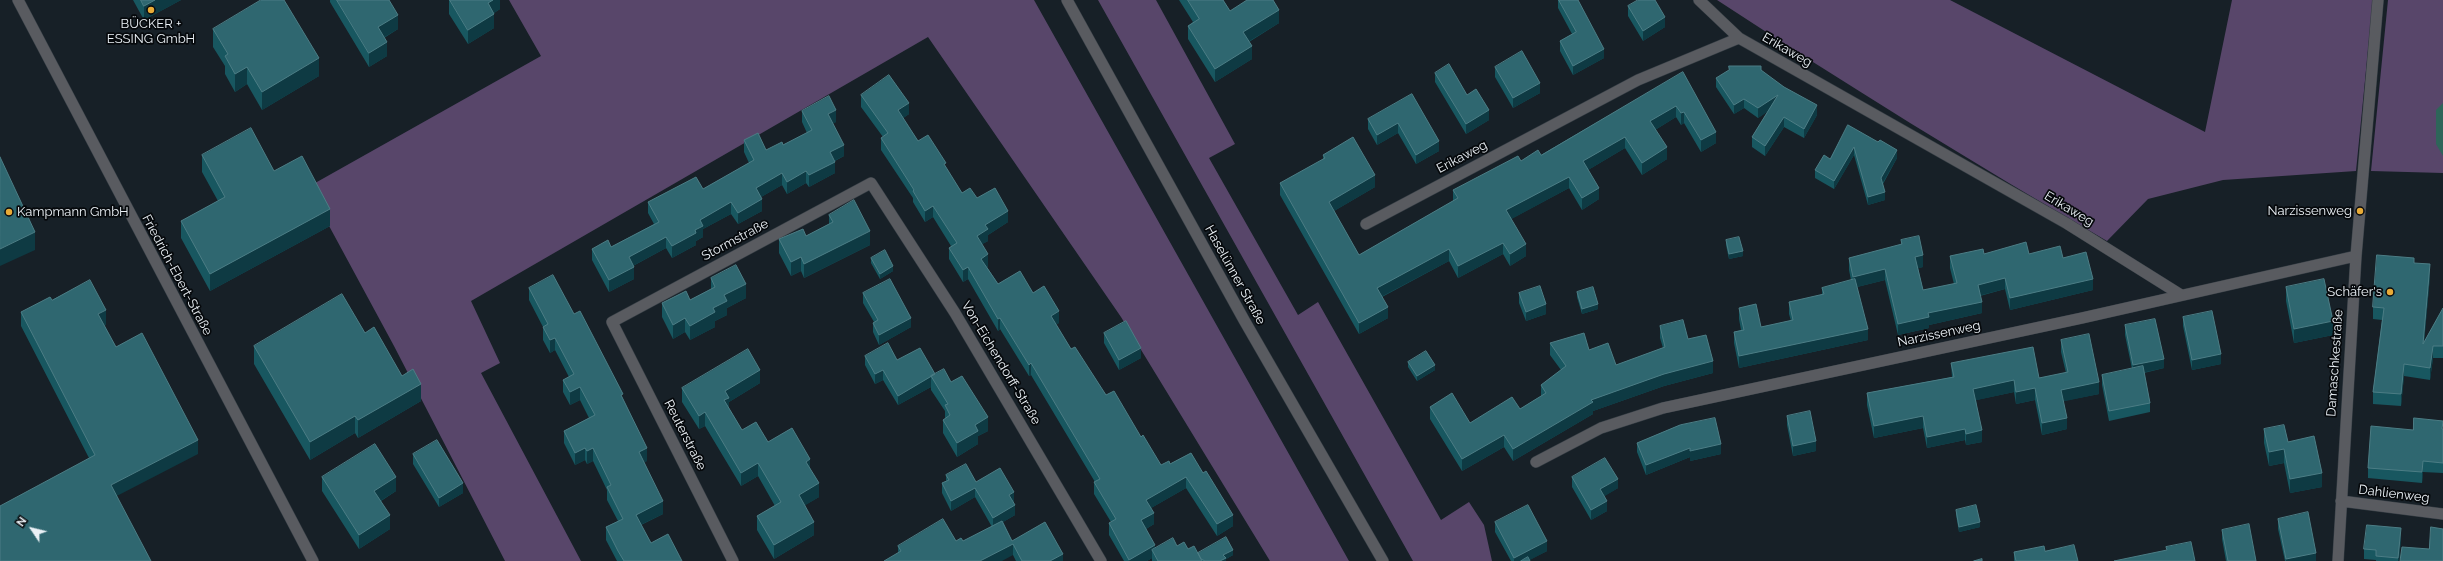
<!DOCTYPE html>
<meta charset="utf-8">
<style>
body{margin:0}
#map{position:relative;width:2443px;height:561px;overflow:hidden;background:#172027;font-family:Raleway,sans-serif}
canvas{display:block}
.north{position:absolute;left:12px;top:509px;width:40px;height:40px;-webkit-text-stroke:3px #06090c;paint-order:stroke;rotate:305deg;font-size:11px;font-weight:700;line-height:16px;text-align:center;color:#ebf1f6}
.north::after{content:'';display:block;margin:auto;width:14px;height:18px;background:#ebf1f6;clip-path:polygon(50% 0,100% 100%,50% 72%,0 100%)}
</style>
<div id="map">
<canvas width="2443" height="561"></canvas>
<div class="north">N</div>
</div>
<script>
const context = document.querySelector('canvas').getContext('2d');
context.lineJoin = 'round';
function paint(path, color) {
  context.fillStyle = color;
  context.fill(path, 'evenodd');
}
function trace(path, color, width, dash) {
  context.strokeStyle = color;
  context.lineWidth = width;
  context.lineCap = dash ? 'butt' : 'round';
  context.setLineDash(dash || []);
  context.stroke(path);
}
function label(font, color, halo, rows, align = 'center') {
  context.font = font + ' Raleway,sans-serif';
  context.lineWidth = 3.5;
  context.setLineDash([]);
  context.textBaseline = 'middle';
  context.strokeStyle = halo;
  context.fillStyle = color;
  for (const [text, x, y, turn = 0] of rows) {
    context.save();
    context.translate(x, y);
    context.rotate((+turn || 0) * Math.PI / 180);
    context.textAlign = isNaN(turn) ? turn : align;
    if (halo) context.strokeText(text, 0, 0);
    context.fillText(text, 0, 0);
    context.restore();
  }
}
paint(new Path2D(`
 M 509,0 L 1034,0 L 1349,561 L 1270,561 L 1121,317 L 928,37 L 471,301 L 500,363 L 481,373 L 581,561 L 505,561 L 394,346 L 308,187 L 541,56 Z
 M 1098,0 L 1156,0 L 1235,144 L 1209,158 L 1298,315 L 1318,302 L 1441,520 L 1469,502 L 1484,525 L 1492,561 L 1413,561 Z
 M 1717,0 L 1950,0 L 2205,132 L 2232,0 L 2373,0 L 2356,171 L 2223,180 L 2148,199 L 2107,241 C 1975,164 1845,84 1717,0 Z
 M 2388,0 L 2443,0 L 2443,173 L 2371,171 Z`), '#58466a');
paint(new Path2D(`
 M 2443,103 L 2443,156 L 2436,144 L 2436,110 Z`), '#2e6559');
const minor = new Path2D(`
 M 18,0 L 313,561
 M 1699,0 L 1739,38 L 2066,223 L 2181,295
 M 1366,224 L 1638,80 L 1739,38
 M 1536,462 L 1601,428 L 1663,408 L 2082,318 L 2356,256
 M 2341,501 L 2443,514
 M 733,561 L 612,322 L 871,183 L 955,313 L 1101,561
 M 2338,561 L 2356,256 L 2378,0`);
const tertiary = new Path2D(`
 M 1067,0 L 1244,320 L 1383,561`);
trace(minor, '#353d44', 12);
trace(tertiary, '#353d44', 12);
trace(minor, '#595b60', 11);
trace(tertiary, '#595b60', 11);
paint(new Path2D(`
 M 133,0 L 181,0 L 144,20 Z
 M 330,0 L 389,0 L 398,29 L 384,38 L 387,56 L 369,67 L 330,2 Z
 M 449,0 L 500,0 L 500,9 L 494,13 L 494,28 L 468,44 L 449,14 Z
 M 1179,0 L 1223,0 L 1230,11 L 1279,23 L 1249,42 L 1252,59 L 1215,82 L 1188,39 L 1188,26 L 1193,22 Z
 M 1558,0 L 1578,0 L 1604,58 L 1573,75 L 1560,51 L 1560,41 L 1572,34 L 1558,8 Z
 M 1628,6 L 1665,27 L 1643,41 L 1628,16 Z
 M 213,29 L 319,76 L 262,110 L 247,84 L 235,92 L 225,74 L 225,66 L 213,47 Z
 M 1495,67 L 1540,93 L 1513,108 L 1495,77 Z
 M 1761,70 L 1817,115 L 1804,138 L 1784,127 L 1765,156 L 1752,147 L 1752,137 L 1768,111 L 1758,118 L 1744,108 L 1734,114 L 1716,87 L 1716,78 Z
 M 1683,72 L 1716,143 L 1701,152 L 1684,123 L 1681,125 L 1676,117 L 1655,130 L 1667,159 L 1642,175 L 1625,148 L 1588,170 L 1599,199 L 1582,210 L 1569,188 L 1511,219 L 1526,256 L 1510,266 L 1503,254 L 1458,278 L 1449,261 L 1382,297 L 1388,318 L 1359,334 L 1280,195 L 1280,183 L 1323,160 L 1323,155 L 1375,187 L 1334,211 L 1359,255 L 1453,201 L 1453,190 L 1521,161 L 1541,155 Z
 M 1435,73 L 1489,120 L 1466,134 L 1435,82 Z
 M 1412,94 L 1439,151 L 1416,164 L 1398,133 L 1377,145 L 1368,129 L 1368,119 Z
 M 861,95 L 909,114 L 903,118 L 918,141 L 946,168 L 962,193 L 977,198 L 1008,222 L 988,235 L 988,241 L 982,244 L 988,266 L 987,267 L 998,284 L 1033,293 L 1059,323 L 1056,324 L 1071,349 L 1106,395 L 1141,437 L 1161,465 L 1170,464 L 1191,453 L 1233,526 L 1217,536 L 1186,488 L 1151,508 L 1154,524 L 1146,529 L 1155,548 L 1177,546 L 1198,553 L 1233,555 L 1226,559 L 1226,561 L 1152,561 L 1152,558 L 1147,561 L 1124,561 L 1109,535 L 1109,523 L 1111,522 L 1094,494 L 1094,482 L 1095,482 L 1031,375 L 1029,376 L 1000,329 L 998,331 L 968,279 L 963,282 L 949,259 L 949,248 L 951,246 L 933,217 L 925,222 L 913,202 L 913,198 L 881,150 L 881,138 L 883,137 L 861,107 Z
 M 802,111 L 836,122 L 833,123 L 844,156 L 835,161 L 835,173 L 809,187 L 806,183 L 787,194 L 782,185 L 761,197 L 762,211 L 738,224 L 731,214 L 703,229 L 703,237 L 696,241 L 696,245 L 672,258 L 666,248 L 633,266 L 634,279 L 609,292 L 592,260 L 592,249 L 611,247 L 654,224 L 648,213 L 648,202 L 703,189 L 749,163 L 744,152 L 744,140 L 766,150 L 783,145 L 807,133 L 802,122 Z
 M 1848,125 L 1897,158 L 1883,184 L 1885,200 L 1868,205 L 1854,155 L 1834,189 L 1815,178 L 1815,170 L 1830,159 Z
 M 202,155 L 274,171 L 330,226 L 210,291 L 181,238 L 181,221 L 218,201 L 202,172 Z
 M 829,215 L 870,245 L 804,278 L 801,271 L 791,276 L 779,253 L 779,239 L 806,236 L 829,224 Z
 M 1726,240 L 1743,256 L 1729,259 L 1726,245 Z
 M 1901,240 L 1923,267 L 1918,268 L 1923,290 L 1954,284 L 1950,268 L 1950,256 L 1984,254 L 2029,254 L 2063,258 L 2093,290 L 2010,310 L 2005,289 L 1980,296 L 1982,313 L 1929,325 L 1929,328 L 1898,335 L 1885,280 L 1857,287 L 1868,340 L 1739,368 L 1734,343 L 1734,332 L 1741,330 L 1739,319 L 1739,308 L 1761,327 L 1791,321 L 1789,314 L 1789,302 L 1822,295 L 1822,288 L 1851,280 L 1849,270 L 1849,258 L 1901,245 Z
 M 871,258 L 893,271 L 880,279 L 871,263 Z
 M 2414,263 L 2430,276 L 2424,342 L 2443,308 L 2443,358 L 2433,358 L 2430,380 L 2404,376 L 2401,406 L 2373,404 L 2373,392 L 2382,320 L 2373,319 L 2373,307 Z
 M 711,278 L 746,298 L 727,308 L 727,315 L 715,321 L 715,327 L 690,340 L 685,332 L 673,339 L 662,317 L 662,303 L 690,300 L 711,289 Z
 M 2286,287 L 2333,335 L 2294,343 L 2286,301 Z
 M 529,288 L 574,314 L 623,399 L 647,461 L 644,462 L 663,514 L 641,525 L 651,543 L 682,561 L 617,561 L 606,540 L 606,527 L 618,521 L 607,500 L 607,490 L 593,461 L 587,464 L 585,460 L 575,465 L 564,443 L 564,431 L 589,418 L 580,400 L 570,405 L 563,392 L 563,380 L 569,377 L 555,350 L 550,353 L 543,340 L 543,327 L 529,300 Z
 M 1577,292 L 1598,309 L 1582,314 L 1577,297 Z
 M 863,293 L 911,327 L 879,345 L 873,332 L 873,323 L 874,322 L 863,303 Z
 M 1519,293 L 1546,314 L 1526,321 L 1519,303 Z
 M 52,300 L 106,325 L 104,325 L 116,347 L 198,454 L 89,458 L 21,326 L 21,312 Z
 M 2183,317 L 2221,364 L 2192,370 L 2183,326 Z
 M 2125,325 L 2164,368 L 2144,373 L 2150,403 L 2150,412 L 2109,421 L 2102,385 L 2102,375 L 2132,369 L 2125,335 Z
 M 1660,326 L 1688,339 L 1713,373 L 1664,386 L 1593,411 L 1593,414 L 1513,461 L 1504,447 L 1462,471 L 1430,419 L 1430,407 L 1470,423 L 1520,409 L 1541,396 L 1541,385 L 1561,370 L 1550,355 L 1550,343 L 1589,350 L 1616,365 L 1663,348 L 1660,338 Z
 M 365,333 L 402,376 L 421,401 L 358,438 L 355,433 L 310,460 L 254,364 L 254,346 Z
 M 1104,333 L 1141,358 L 1119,370 L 1104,343 Z
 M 2061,340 L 2099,394 L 2063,401 L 2067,429 L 2042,435 L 2035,400 L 2016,404 L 2014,392 L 1976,400 L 1982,442 L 1966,445 L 1965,440 L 1927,448 L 1923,428 L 1874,438 L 1867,405 L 1867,393 L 1952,377 L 1951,363 L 2039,378 L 2066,373 L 2061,352 Z
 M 865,356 L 897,360 L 935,374 L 951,382 L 988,431 L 978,436 L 978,444 L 957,457 L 943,433 L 943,420 L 945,419 L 945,411 L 931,390 L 931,387 L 898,405 L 883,380 L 875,384 L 865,365 Z
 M 1408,362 L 1435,370 L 1417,381 L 1408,367 Z
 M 760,383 L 729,402 L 729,408 L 742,430 L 768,442 L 810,468 L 819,497 L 805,505 L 814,535 L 774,559 L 757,530 L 757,516 L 775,506 L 758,476 L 741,486 L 705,426 L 699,429 L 682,402 L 682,388 Z
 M 1787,416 L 1816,451 L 1793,456 L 1787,425 Z
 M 1680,425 L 1721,454 L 1690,461 L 1690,457 L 1646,475 L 1637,452 L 1637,443 Z
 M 2264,429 L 2288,442 L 2322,487 L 2290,493 L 2284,463 L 2269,466 L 2264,443 Z
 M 2443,429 L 2443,473 L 2423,472 L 2422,483 L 2368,478 L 2368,468 L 2413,430 Z
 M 413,454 L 463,493 L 439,507 L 413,464 Z
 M 946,475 L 976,482 L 1014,502 L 1013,503 L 1015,515 L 1003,522 L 1012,541 L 1063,561 L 1016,561 L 1013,555 L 898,553 L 898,546 L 956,541 L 963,541 L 992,527 L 975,497 L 951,511 L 942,493 L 942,483 L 946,481 Z
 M 322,477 L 396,491 L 381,501 L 390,529 L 359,549 L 322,491 Z
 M 1572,477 L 1618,488 L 1604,496 L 1607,511 L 1591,520 L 1572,487 Z
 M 1956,510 L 1980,527 L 1959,532 L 1956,515 Z
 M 2278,519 L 2316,561 L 2285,561 L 2278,529 Z
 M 1495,522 L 1547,551 L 1529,560 L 1530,561 L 1511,561 L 1495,532 Z
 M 2222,530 L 2256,561 L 2226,561 L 2222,539 Z
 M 2401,538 L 2399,561 L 2376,561 L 2376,560 L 2364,559 L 2364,549 Z
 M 2045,551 L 2078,561 L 2014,561 L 2014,552 Z`), '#185760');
paint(new Path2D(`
 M 155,0 L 181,0 L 144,20 L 144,6 Z
 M 493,0 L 500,0 L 500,9 L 488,17 L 488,3 Z
 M 1279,10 L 1279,23 L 1243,45 L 1243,32 Z
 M 494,14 L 494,28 L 468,44 L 468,30 Z
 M 398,15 L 398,29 L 378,41 L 378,27 Z
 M 1665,17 L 1665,27 L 1643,41 L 1643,31 Z
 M 387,42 L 387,56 L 369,67 L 369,53 Z
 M 1252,46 L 1252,59 L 1215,82 L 1215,69 Z
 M 1604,49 L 1604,58 L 1573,75 L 1573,66 Z
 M 319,58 L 319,76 L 262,110 L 262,92 Z
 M 247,67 L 247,84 L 235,92 L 235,74 Z
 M 1540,83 L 1540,93 L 1513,108 L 1513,98 Z
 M 1778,95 L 1778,105 L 1758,118 L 1758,108 Z
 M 1744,99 L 1744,108 L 1734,114 L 1734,105 Z
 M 909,103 L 909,114 L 898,122 L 898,110 Z
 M 1817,105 L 1817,115 L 1804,138 L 1804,129 Z
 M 1676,106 L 1676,117 L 1650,133 L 1650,121 Z
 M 836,110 L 836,122 L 828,126 L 828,114 Z
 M 1489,110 L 1489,120 L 1466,134 L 1466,124 Z
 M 1684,112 L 1684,123 L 1681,125 L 1681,113 Z
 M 1784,117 L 1784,127 L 1765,156 L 1765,146 Z
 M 1398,123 L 1398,133 L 1377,145 L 1377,135 Z
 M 1716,132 L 1716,143 L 1701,152 L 1701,140 Z
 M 1625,137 L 1625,148 L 1583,173 L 1583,161 Z
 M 1439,141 L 1439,151 L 1416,164 L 1416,155 Z
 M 844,145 L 844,156 L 830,163 L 830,152 Z
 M 1667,147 L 1667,159 L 1642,175 L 1642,163 Z
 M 1854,147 L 1854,155 L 1834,189 L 1834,181 Z
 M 1897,150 L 1897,158 L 1881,186 L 1881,178 Z
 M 835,162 L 835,173 L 809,187 L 809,175 Z
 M 806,171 L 806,183 L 787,194 L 787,182 Z
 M 782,173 L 782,185 L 756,200 L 756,188 Z
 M 1375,175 L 1375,187 L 1329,214 L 1329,202 Z
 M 1569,177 L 1569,188 L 1506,222 L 1506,210 Z
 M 1599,188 L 1599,199 L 1582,210 L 1582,198 Z
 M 1885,192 L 1885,200 L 1868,205 L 1868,197 Z
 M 762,199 L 762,211 L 738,224 L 738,213 Z
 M 731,202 L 731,214 L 703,229 L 703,237 L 696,241 L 696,245 L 672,258 L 672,246 L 695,230 L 700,220 Z
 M 933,206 L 933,217 L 925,222 L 925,211 Z
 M 330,209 L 330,226 L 210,291 L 210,274 Z
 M 1008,211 L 1008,222 L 988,235 L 988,241 L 977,247 L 977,236 L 985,225 Z
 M 870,231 L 870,245 L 804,278 L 804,264 Z
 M 35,232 L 35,250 L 0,266 L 0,249 Z
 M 666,237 L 666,248 L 629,268 L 629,257 Z
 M 1503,243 L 1503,254 L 1458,278 L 1458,266 Z
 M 1526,244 L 1526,256 L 1510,266 L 1510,254 Z
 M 1449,249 L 1449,261 L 1377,299 L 1377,288 Z
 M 1743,251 L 1743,256 L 1729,259 L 1729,254 Z
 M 988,254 L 988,266 L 981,270 L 981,259 Z
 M 1923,255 L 1923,267 L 1915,269 L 1915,257 Z
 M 801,257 L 801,271 L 791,276 L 791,262 Z
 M 2430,264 L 2430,276 L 2423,356 L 2423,344 Z
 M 893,266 L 893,271 L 880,279 L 880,274 Z
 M 634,267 L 634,279 L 609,292 L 609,280 Z
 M 968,267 L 968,279 L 963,282 L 963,270 Z
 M 1885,269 L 1885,280 L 1853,288 L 1853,277 Z
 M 2005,278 L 2005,289 L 1978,296 L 1978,285 Z
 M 2093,279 L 2093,290 L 2010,310 L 2010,298 Z
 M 746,284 L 746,298 L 727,308 L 727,315 L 715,321 L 715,327 L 690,340 L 690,326 L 713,308 L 724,295 Z
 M 1982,302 L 1982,313 L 1929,325 L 1929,328 L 1898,335 L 1898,324 L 1928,313 Z
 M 1546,304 L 1546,314 L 1526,321 L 1526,312 Z
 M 1598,304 L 1598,309 L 1582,314 L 1582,309 Z
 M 1388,307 L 1388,318 L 1359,334 L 1359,323 Z
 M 106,310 L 106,325 L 98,328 L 98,314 Z
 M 1059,311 L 1059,323 L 1051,327 L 1051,316 Z
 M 685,318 L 685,332 L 673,339 L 673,325 Z
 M 911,318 L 911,327 L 879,345 L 879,335 Z
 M 1000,318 L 1000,329 L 998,331 L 998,319 Z
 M 2333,321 L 2333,335 L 2294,343 L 2294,329 Z
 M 1868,329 L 1868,340 L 1739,368 L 1739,356 Z
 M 555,338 L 555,350 L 550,353 L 550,340 Z
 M 2433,346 L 2433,358 L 2430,380 L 2430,368 Z
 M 1141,348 L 1141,358 L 1119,370 L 1119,360 Z
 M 2221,354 L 2221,364 L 2192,370 L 2192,360 Z
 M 2164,359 L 2164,368 L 2133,375 L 2133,365 Z
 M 1713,361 L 1713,373 L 1664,386 L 1593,411 L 1593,414 L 1513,461 L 1513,449 L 1591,400 L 1664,374 Z
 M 1031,363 L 1031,375 L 1029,376 L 1029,365 Z
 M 2404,364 L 2404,376 L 2401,406 L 2401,394 Z
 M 1435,365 L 1435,370 L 1417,381 L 1417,376 Z
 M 760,370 L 760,383 L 729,402 L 729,411 L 724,414 L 725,391 Z
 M 883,370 L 883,380 L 875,384 L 875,374 Z
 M 931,377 L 931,387 L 898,405 L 898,396 Z
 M 2014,380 L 2014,392 L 1973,401 L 1973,389 Z
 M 2099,382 L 2099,394 L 2061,402 L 2061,390 Z
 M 421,384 L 421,401 L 358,438 L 358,420 Z
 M 580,387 L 580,400 L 570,405 L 570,392 Z
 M 2035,388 L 2035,400 L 2016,404 L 2016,392 Z
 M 705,412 L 705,426 L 699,429 L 699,416 Z
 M 355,416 L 355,433 L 310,460 L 310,442 Z
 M 1923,416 L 1923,428 L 1874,438 L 1874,426 Z
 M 988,417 L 988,431 L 978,436 L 978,444 L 957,457 L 957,443 L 975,425 Z
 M 2067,418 L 2067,429 L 2042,435 L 2042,423 Z
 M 1965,429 L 1965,440 L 1927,448 L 1927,437 Z
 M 1982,430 L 1982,442 L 1966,445 L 1966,434 Z
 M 1504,435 L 1504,447 L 1462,471 L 1462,459 Z
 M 198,440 L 198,454 L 111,499 L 111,485 Z
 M 1816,441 L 1816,451 L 1793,456 L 1793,446 Z
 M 1721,444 L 1721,454 L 1690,461 L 1690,451 Z
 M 585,448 L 585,460 L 575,465 L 575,453 Z
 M 593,448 L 593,461 L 587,464 L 587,451 Z
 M 647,448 L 647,461 L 639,465 L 639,452 Z
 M 1690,448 L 1690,457 L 1646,475 L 1646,465 Z
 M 2284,449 L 2284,463 L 2269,466 L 2269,452 Z
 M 810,459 L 810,473 L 806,462 Z
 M 2423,461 L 2423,472 L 2422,483 L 2422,472 Z
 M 758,463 L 758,476 L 741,486 L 741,473 Z
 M 2322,473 L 2322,487 L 2290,493 L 2290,479 Z
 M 396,477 L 396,491 L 374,505 L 374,491 Z
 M 1186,477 L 1186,488 L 1146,511 L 1146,500 Z
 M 1618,479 L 1618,488 L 1600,499 L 1600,489 Z
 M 463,483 L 463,493 L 439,507 L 439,498 Z
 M 819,483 L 819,497 L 799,509 L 799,495 Z
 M 975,488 L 975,497 L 951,511 L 951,501 Z
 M 1014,492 L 1014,502 L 1009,505 L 1009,495 Z
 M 663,501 L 663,514 L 636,527 L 636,515 Z
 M 1607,501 L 1607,511 L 1591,520 L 1591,510 Z
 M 1015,505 L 1015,515 L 993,528 L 993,518 Z
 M 1154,513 L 1154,524 L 1141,532 L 1141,520 Z
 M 390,515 L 390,529 L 359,549 L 359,535 Z
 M 1233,515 L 1233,526 L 1217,536 L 1217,524 Z
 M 814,522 L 814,535 L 774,559 L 774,545 Z
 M 1980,522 L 1980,527 L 1959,532 L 1959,527 Z
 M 2401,528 L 2401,538 L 2399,561 L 2398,561 Z
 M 1547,541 L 1547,551 L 1528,561 L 1514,561 L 1514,558 Z
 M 1013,544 L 1013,555 L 1002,561 L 980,561 Z
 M 1155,545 L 1155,556 L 1152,550 L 1152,558 L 1147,561 L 1129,561 L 1129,560 Z
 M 1233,550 L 1233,555 L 1226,559 L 1226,561 L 1220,561 L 1223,555 Z
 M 2316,553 L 2316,561 L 2286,561 L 2286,559 Z
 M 1063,554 L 1063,561 L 1050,561 Z`), '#0e3a43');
const building = new Path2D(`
 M 141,0 L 155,0 L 144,6 Z
 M 261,0 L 284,0 L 319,58 L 262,92 L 247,67 L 235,74 L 225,56 L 228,54 L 213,29 Z
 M 337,0 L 389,0 L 398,15 L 378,27 L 387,42 L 369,53 Z
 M 450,0 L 493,0 L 488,3 L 494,14 L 468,30 Z
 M 1188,0 L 1223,0 L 1230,11 L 1247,0 L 1273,0 L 1279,10 L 1243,32 L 1252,46 L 1215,69 L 1188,26 L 1199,19 Z
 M 1559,0 L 1578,0 L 1604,49 L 1573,66 L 1560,41 L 1576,32 Z
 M 1638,0 L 1655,0 L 1665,17 L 1643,31 L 1628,6 Z
 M 1522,51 L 1540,83 L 1513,98 L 1495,67 Z
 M 1449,64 L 1467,95 L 1476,89 L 1489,110 L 1466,124 L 1435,73 Z
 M 1729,66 L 1761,66 L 1761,70 L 1784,87 L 1817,105 L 1804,129 L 1784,117 L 1765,146 L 1752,137 L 1778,95 L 1758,108 L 1744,99 L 1734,105 L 1716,78 L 1729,70 Z
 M 1683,72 L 1716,132 L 1701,140 L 1684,112 L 1681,113 L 1676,106 L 1650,121 L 1667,147 L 1642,163 L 1625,137 L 1583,161 L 1599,188 L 1582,198 L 1569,177 L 1506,210 L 1526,244 L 1510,254 L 1503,243 L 1458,266 L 1449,249 L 1377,288 L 1388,307 L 1359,323 L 1280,183 L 1325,158 L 1323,155 L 1353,137 L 1375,175 L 1329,202 L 1359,255 L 1458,198 L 1453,190 L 1518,156 L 1521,161 L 1538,150 L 1541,155 Z
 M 889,75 L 909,103 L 898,110 L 918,141 L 928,135 L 946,163 L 944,164 L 962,193 L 970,188 L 977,198 L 995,188 L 1008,211 L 985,225 L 988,229 L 977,236 L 988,254 L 981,259 L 998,284 L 1020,271 L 1033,293 L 1044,286 L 1059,311 L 1051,316 L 1071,349 L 1075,347 L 1106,395 L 1114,391 L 1141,437 L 1143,435 L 1161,465 L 1169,461 L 1170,464 L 1191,453 L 1203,473 L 1206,471 L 1233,515 L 1217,524 L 1186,477 L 1146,500 L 1154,513 L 1141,520 L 1155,545 L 1129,560 L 1109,523 L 1116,519 L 1094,482 L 1100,479 L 1031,363 L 1029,365 L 1000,318 L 998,319 L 968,267 L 963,270 L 949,248 L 957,243 L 933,206 L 925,211 L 913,191 L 914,190 L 881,138 L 888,133 L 861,95 Z
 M 1412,94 L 1439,141 L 1416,155 L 1398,123 L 1377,135 L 1368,119 Z
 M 829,96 L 836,110 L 828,114 L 844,145 L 830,152 L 835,162 L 809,175 L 806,171 L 787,182 L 782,173 L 756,188 L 762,199 L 738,213 L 731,202 L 700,220 L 703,226 L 695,230 L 696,233 L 672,246 L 666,237 L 629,257 L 634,267 L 609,280 L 592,249 L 608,240 L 611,247 L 659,222 L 648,202 L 696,177 L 703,189 L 754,160 L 744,140 L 758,133 L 766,150 L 782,142 L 783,145 L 812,130 L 802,111 Z
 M 1848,125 L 1878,142 L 1880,140 L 1897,150 L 1881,178 L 1885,192 L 1868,197 L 1854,147 L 1834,181 L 1815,170 L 1824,155 L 1830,159 Z
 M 251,128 L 274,171 L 302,156 L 330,209 L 210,274 L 181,221 L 225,197 L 202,155 Z
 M 0,157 L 35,232 L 0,249 Z
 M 854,200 L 870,231 L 804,264 L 801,257 L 791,262 L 779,239 L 803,229 L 806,236 L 833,222 L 829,215 Z
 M 1919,236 L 1923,255 L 1915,257 L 1923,290 L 1957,283 L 1950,256 L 1983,249 L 1984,254 L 2026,242 L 2029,254 L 2060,246 L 2063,258 L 2086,252 L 2093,279 L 2010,298 L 2005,278 L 1978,285 L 1982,302 L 1928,313 L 1929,317 L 1898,324 L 1885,269 L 1853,277 L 1849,258 L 1902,244 L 1901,240 Z
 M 1739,237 L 1743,251 L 1729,254 L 1726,240 Z
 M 885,250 L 893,266 L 880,274 L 871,258 Z
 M 2377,255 L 2414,258 L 2414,263 L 2430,264 L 2423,344 L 2443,308 L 2443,346 L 2433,346 L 2430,368 L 2404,364 L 2401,394 L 2373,392 L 2384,308 L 2373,307 Z
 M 736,265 L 746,284 L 724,295 L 727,301 L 713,308 L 715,312 L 690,326 L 685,318 L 673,325 L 662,303 L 686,291 L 690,300 L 715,287 L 711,278 Z
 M 553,275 L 574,314 L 580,311 L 623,394 L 621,395 L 647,448 L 639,452 L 663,501 L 636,515 L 651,543 L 668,534 L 682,561 L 624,561 L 618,551 L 606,527 L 623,519 L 607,487 L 611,485 L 593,448 L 587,451 L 585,448 L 575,453 L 564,431 L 595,415 L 580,387 L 570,392 L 563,380 L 574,374 L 555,338 L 550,340 L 543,327 L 548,324 L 529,288 Z
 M 890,279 L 911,318 L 879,335 L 873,323 L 878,320 L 863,293 Z
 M 1855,279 L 1868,329 L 1739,356 L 1734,332 L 1744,330 L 1739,308 L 1756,304 L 1761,327 L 1793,320 L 1789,302 L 1824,294 L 1822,288 Z
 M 2324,279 L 2333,321 L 2294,329 L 2286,287 Z
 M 90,280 L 106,310 L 98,314 L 116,347 L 142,333 L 198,440 L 111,485 L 151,561 L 0,561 L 0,506 L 95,455 L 21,312 L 50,297 L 52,300 Z
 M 1540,286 L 1546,304 L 1526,312 L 1519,293 Z
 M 1593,287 L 1598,304 L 1582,309 L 1577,292 Z
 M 342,294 L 365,333 L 374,327 L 402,376 L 413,369 L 421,384 L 358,420 L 355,416 L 310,442 L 254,346 Z
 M 2212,311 L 2221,354 L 2192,360 L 2183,317 Z
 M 2155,319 L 2164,359 L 2133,365 L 2125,325 Z
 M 1683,320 L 1688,339 L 1706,335 L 1713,361 L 1664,374 L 1591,400 L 1593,402 L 1513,449 L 1504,435 L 1462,459 L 1430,407 L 1452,393 L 1470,423 L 1512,397 L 1520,409 L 1546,393 L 1541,385 L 1566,366 L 1550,343 L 1584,333 L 1589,350 L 1608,343 L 1616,365 L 1665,347 L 1660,326 Z
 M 1126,321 L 1141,348 L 1119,360 L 1104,333 Z
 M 2089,334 L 2099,382 L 2061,390 L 2067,418 L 2042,423 L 2035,388 L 2016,392 L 2014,380 L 1973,389 L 1982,430 L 1966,434 L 1965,429 L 1927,437 L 1923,416 L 1874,426 L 1867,393 L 1954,377 L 1951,363 L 2033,347 L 2039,378 L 2068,372 L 2061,340 Z
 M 888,343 L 897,360 L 920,348 L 935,374 L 898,396 L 883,370 L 875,374 L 865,356 Z
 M 748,349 L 760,370 L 725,391 L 729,398 L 724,400 L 742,430 L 756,422 L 768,442 L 792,428 L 810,459 L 806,462 L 819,483 L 799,495 L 814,522 L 774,545 L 757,516 L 781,502 L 758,463 L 741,473 L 705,412 L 699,416 L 682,388 Z
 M 1426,351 L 1435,365 L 1417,376 L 1408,362 Z
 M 2143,366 L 2150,403 L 2109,411 L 2102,375 Z
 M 944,369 L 951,382 L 962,376 L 988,417 L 975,425 L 978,431 L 957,443 L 943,420 L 950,415 L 945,405 L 948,404 L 931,376 Z
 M 1810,411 L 1816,441 L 1793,446 L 1787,416 Z
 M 1715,418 L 1721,444 L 1690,451 L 1690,448 L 1646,465 L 1637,443 L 1680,425 Z
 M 2414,418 L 2443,421 L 2442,429 L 2443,429 L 2443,463 L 2423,461 L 2422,472 L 2368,468 L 2371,426 L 2413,430 Z
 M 2284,425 L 2288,442 L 2314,436 L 2322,473 L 2290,479 L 2284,449 L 2269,452 L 2264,429 Z
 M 437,440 L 463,483 L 439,498 L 413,454 Z
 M 375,444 L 396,477 L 374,491 L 390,515 L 359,535 L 322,477 Z
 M 1605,458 L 1618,479 L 1600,489 L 1607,501 L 1591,510 L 1572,477 Z
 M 966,464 L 976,482 L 1000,468 L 1014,492 L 1009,495 L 1015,505 L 993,518 L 975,488 L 951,501 L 942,483 L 949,480 L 946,475 Z
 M 1528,505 L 1547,541 L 1514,558 L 1495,522 Z
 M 1976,505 L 1980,522 L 1959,527 L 1956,510 Z
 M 2308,512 L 2316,553 L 2286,559 L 2278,519 Z
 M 943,519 L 956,541 L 961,538 L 963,541 L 1002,521 L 1012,541 L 1045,522 L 1063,554 L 1050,561 L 1022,561 L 1013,544 L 980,561 L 884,561 L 901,551 L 898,546 Z
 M 2249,524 L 2256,561 L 2228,561 L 2222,530 Z
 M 2367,525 L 2401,528 L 2398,558 L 2376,556 L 2376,550 L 2364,549 Z
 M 2431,527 L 2443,529 L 2443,561 L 2400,561 L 2402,547 L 2429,549 Z
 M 1226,537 L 1233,550 L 1223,555 L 1226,558 L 1220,561 L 1205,561 L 1201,559 L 1198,553 Z
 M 1173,538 L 1177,546 L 1184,542 L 1188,549 L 1194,546 L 1202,561 L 1158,561 L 1152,550 Z
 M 2191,542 L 2195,561 L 2114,561 L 2167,550 L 2166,547 Z
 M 2074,545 L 2078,561 L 2016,561 L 2014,552 L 2044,546 L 2045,551 Z
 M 1528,557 L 1530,561 L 1521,561 Z
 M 1982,559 L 1982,561 L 1974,561 Z`);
paint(building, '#2f6770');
trace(building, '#4c7d85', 1);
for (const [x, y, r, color] of [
 [151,10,4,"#e8ab37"],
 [2360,211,4,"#e8ab37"],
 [9,212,4,"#e8ab37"],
 [2390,292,4,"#e8ab37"]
]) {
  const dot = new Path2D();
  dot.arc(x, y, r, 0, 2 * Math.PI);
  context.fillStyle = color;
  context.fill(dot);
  trace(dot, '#06090c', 1.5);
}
label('13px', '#ebf1f6', '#06090c', [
 ["BÜCKER +",151,24,"center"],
 ["ESSING GmbH",151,39,"center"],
 ["Narzissenweg",2352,211],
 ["Kampmann GmbH",17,212,"left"],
 ["Schäfer's",2382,292]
], 'right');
label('13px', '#ebf1f6', '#06090c', [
 ["Erikaweg",1787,50,30],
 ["Erikaweg",1462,157,-28],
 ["Erikaweg",2069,209,31],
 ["Stormstraße",735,240,-28],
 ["Friedrich-Ebert-Straße",177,275,62],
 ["Haselünner Straße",1235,275,61],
 ["Narzissenweg",1939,334,-12],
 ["Von-Eichendorff-Straße",1001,363,59],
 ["Damaschkestraße",2335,363,-86],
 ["Reuterstraße",685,435,63],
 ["Dahlienweg",2394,494,7]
]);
</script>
